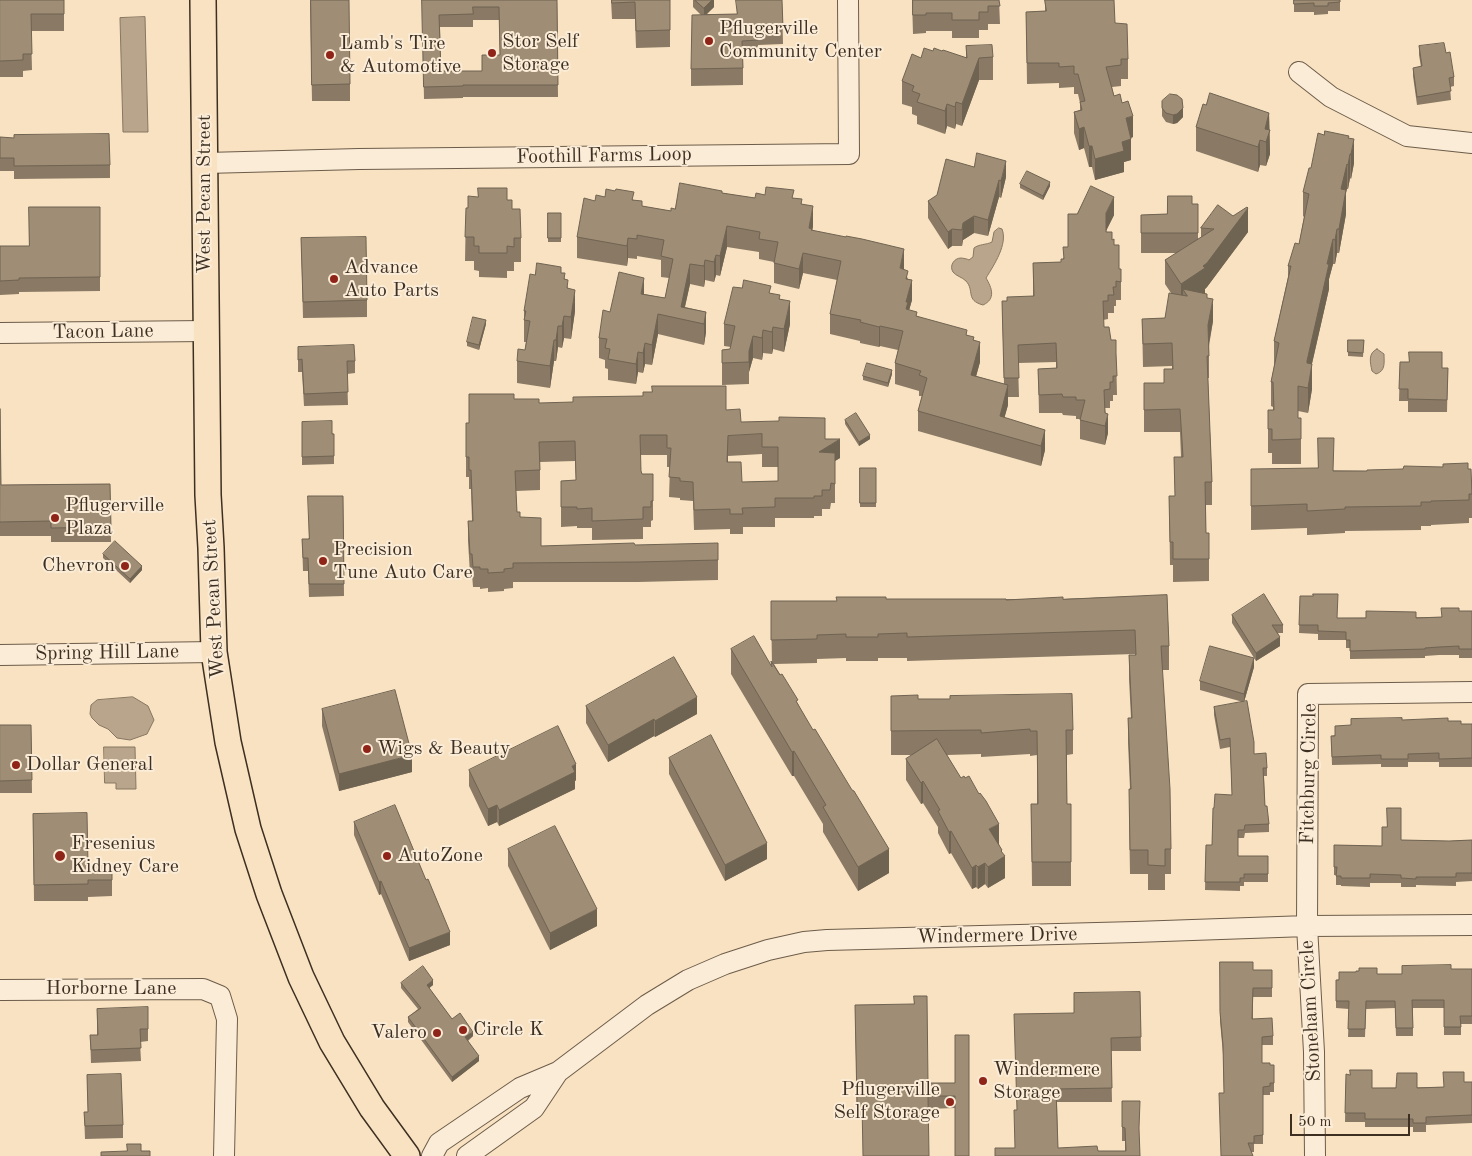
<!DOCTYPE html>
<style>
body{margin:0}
#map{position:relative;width:1472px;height:1156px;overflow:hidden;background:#f9e2c1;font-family:"Old Standard TT",serif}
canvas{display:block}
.scale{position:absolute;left:1290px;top:1114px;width:120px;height:22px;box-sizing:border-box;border:2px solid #3d3022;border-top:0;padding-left:6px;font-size:15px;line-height:18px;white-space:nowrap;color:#3d3022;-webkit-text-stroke:4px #fbecd7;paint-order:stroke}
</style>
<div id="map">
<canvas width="1472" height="1156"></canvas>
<div class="scale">50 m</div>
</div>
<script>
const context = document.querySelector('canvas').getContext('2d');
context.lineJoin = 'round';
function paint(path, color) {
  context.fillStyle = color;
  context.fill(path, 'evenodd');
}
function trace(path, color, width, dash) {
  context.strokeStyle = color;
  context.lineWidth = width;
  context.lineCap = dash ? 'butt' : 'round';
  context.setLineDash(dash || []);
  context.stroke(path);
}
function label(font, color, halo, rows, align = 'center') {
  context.font = font + ' "Old Standard TT",serif';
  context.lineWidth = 4;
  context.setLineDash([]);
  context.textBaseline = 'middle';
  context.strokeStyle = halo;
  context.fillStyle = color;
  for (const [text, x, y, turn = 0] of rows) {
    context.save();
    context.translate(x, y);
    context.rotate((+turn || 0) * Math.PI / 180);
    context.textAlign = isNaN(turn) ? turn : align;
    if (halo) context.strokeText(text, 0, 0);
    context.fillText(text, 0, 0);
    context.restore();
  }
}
const water = new Path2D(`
 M 145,17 L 148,132 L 123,132 L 120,18 Z
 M 999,228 L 1002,229 C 1008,244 994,265 986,278 C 992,288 996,299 983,305 C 965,300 975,291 966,281 C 962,277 956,276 953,272 C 949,266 954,258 961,258 C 962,258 968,259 969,260 L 973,257 L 974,248 C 979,244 986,245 992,242 L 994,232 Z
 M 1377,349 L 1384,354 C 1384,362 1386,371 1376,374 L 1372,371 C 1370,362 1368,353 1377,349 Z
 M 133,697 L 148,706 L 154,720 L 147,734 L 130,740 L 117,738 L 108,729 L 99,725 L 92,718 L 90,714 L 91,705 L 97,700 Z
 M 104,747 L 135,747 L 136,789 L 116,789 L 116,783 L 105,783 Z`);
paint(water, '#b9a58b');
trace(water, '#877661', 1);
const minor = new Path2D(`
 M 1299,72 L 1331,97 L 1407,136 L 1472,143
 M 206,163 L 359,159 L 849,154 L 848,0
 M 0,333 L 206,331
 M 0,655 L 214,652
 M 0,990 L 203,989 L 220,996 L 227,1019 L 224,1156
 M 432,1156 L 439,1143 L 520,1088 L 558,1072 L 647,1005 L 688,980 L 725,964 L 768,950 L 804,942 L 827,940 L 1135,932 L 1307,926 L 1472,925
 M 467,1156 L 534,1108 L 558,1072
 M 1315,1156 L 1314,1052 L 1307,926 L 1308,694 L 1472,692`);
const major = new Path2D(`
 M 203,0 L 208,495 L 211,548 L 214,652 L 228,742 L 248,829 L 269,894 L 301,977 L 332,1042 L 372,1108 L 407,1156`);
trace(minor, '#6c5c4a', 22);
trace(major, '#3d3022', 28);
trace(minor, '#fbecd7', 20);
trace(major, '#f9e2c1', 25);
paint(new Path2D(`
 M 0,0 L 64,0 L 64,31 L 31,31 L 32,70 L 23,71 L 23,77 L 0,77 Z
 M 310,0 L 350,84 L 350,101 L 312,101 Z
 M 422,0 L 557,0 L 558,97 L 463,97 L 463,98 L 424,99 ZM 473,20 L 499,20 L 500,55 L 482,71 L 441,71 L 440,27 L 473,27 Z
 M 611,0 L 670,0 L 670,47 L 636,48 L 635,19 L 612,19 Z
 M 693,0 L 714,0 L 714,7 L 706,14 L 736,14 L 782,0 L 783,44 L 758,45 L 758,57 L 743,57 L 743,85 L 691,86 L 691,69 L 701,15 L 693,7 Z
 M 912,0 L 999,0 L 1000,24 L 988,24 L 988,30 L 979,30 L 979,38 L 952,38 L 952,31 L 926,31 L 926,33 L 913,34 Z
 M 1045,0 L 1115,23 L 1128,59 L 1128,79 L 1121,79 L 1121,86 L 1112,87 L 1114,96 L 1133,137 L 1131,138 L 1131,160 L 1124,162 L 1124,172 L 1095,180 L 1092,167 L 1089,167 L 1084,148 L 1079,150 L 1074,133 L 1074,112 L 1080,110 L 1080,103 L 1078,94 L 1074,94 L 1074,87 L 1059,88 L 1059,83 L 1027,84 L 1026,12 L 1045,11 Z
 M 1294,0 L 1340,0 L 1340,11 L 1328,11 L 1328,14 L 1314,15 L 1314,12 L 1294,12 Z
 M 966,46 L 993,57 L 993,80 L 979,80 L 962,126 L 956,124 L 955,129 L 947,126 L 945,134 L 917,124 L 917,116 L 912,114 L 912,107 L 902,104 L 902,81 L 921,58 L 933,51 L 966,58 Z
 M 1419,46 L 1446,53 L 1454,77 L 1454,86 L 1450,87 L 1451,100 L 1417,105 L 1413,76 L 1413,68 L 1421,67 L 1419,55 Z
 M 1162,101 L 1183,117 L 1177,123 L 1173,124 L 1166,122 L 1162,116 Z
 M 1206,105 L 1269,113 L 1270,154 L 1266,166 L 1260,165 L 1258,172 L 1196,151 L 1196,127 Z
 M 0,137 L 110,165 L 110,178 L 14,179 L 14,171 L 0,171 Z
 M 1349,138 L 1354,163 L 1351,179 L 1350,178 L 1348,189 L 1347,189 L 1346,190 L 1346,214 L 1339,253 L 1337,253 L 1335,264 L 1333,264 L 1329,279 L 1329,289 L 1312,364 L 1312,389 L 1308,413 L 1298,411 L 1298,418 L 1301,418 L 1301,464 L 1272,464 L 1272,453 L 1268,453 L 1268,410 L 1273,410 L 1273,407 L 1271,406 L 1271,382 L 1274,366 L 1274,341 L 1288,277 L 1288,266 L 1299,244 L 1304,217 L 1303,216 L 1303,192 L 1311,168 Z
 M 1006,177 L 1001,198 L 999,197 L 988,236 L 974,233 L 963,240 L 962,246 L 952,246 L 948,249 L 928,218 L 928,201 Z
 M 1020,184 L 1050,186 L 1043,200 L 1020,188 Z
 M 615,191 L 634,200 L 642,206 L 671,211 L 675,209 L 722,193 L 755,198 L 765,195 L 794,198 L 802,204 L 813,226 L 812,230 L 904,270 L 908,279 L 912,300 L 909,310 L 917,316 L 967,335 L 974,340 L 980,362 L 976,376 L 1004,384 L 1002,301 L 1007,301 L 1033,296 L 1033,263 L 1061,262 L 1063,259 L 1068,247 L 1068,214 L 1114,215 L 1106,231 L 1112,240 L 1114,245 L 1119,269 L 1121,269 L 1121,300 L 1116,300 L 1116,306 L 1114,306 L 1114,313 L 1108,313 L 1108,319 L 1103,320 L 1104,327 L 1111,340 L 1116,353 L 1117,395 L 1113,395 L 1113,401 L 1110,401 L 1110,408 L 1105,408 L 1108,433 L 1105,445 L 1080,439 L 1080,419 L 1076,419 L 1076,416 L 1063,415 L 1062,413 L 1039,413 L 1038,369 L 1056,368 L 1056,362 L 1018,363 L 1019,397 L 1008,397 L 1008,405 L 1004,418 L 1045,430 L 1045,450 L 1041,466 L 918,431 L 918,411 L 922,396 L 919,396 L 919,391 L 895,384 L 895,363 L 898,350 L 880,346 L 879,347 L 860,343 L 860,341 L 830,334 L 830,314 L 837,280 L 803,273 L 799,289 L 774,283 L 774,262 L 759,259 L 759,252 L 727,247 L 720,276 L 716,275 L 714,282 L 705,280 L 704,287 L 690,284 L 685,307 L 706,312 L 706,332 L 704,345 L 658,334 L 652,365 L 645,364 L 643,373 L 638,372 L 636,384 L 608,380 L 608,369 L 605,368 L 605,360 L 599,358 L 599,338 L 610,312 L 644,294 L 665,298 L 669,278 L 661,277 L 661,260 L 637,256 L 637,259 L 628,258 L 627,266 L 577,258 L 577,237 L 595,201 L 605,197 Z
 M 507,200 L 512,209 L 521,238 L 521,262 L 514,262 L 514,271 L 507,271 L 507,278 L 479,277 L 479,271 L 474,270 L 474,261 L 465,261 L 466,208 Z
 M 1192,204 L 1198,204 L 1198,239 L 1201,237 L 1201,228 L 1218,205 L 1248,232 L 1207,287 L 1205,289 L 1205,293 L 1207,298 L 1213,321 L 1209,346 L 1209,378 L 1208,378 L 1212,482 L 1212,505 L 1206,505 L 1206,533 L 1209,533 L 1209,581 L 1173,582 L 1173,565 L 1170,565 L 1169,496 L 1175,496 L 1174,457 L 1181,457 L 1180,432 L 1144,432 L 1144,383 L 1164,383 L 1164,369 L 1172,369 L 1172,366 L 1143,367 L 1142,319 L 1165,318 L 1171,293 L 1165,284 L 1165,260 L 1177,253 L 1141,253 L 1141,215 L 1167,214 Z
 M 100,207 L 100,291 L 19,292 L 19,294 L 0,295 L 0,246 L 29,246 Z
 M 548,213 L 561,213 L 561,242 L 548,242 Z
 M 301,238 L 367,300 L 367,317 L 303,318 Z
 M 561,273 L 565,279 L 575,311 L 571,339 L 564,338 L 562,348 L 558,347 L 556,361 L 554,361 L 550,388 L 517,383 L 517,361 L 525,350 L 526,342 L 524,342 L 524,311 L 535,275 Z
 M 771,293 L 780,299 L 790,324 L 784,352 L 773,349 L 772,354 L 763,353 L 762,360 L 753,358 L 749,372 L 749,384 L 722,385 L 722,350 L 730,349 L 731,347 L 724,346 L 724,324 Z
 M 486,324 L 479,350 L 467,346 L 467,342 Z
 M 1348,340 L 1364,340 L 1363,357 L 1348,356 Z
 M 298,347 L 355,361 L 355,373 L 347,374 L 348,405 L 304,406 L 302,372 L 298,372 Z
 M 1400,362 L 1442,368 L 1448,368 L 1447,412 L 1408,412 L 1408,401 L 1399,401 Z
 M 892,374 L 888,387 L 863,380 L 863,376 Z
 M 514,399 L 539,403 L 726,410 L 741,422 L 825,439 L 840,458 L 835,461 L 835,503 L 831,503 L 830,509 L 822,509 L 822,516 L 814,516 L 814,518 L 775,518 L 775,527 L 743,527 L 743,534 L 730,534 L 730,529 L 694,530 L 693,501 L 680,500 L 680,498 L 669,497 L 670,467 L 667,467 L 667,455 L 640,455 L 641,471 L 642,474 L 653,474 L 653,520 L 651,521 L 651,527 L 643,527 L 643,539 L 592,540 L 592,528 L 577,528 L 577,526 L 561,527 L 561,481 L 576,480 L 575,461 L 540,462 L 540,490 L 516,491 L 517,512 L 541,546 L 635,545 L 718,560 L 718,580 L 638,582 L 513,582 L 513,588 L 504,589 L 504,591 L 488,592 L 488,588 L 480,589 L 480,587 L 473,587 L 472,574 L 470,574 L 468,541 L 468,521 L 472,521 L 471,489 L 469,489 L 469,477 L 466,477 L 466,423 L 469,423 ZM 762,454 L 762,467 L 778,467 L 778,481 L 742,482 L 728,462 L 728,456 Z
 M 0,409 L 1,485 L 110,484 L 111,542 L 51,542 L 51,536 L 0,536 Z
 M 845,420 L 870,439 L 859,446 L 845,424 Z
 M 302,422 L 334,434 L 334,464 L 302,465 Z
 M 860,468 L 876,468 L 876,507 L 860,507 Z
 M 1251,469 L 1367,471 L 1468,469 L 1472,486 L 1472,518 L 1469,518 L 1469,523 L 1431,525 L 1431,526 L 1421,526 L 1421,530 L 1345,531 L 1345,533 L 1307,535 L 1307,528 L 1251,530 Z
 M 343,496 L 344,596 L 309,597 L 308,571 L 303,571 L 302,539 L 308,539 Z
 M 103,554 L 142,570 L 130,583 L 103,558 Z
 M 1167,595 L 1169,646 L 1169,670 L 1162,670 L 1171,849 L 1171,874 L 1165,874 L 1165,890 L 1148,890 L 1148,874 L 1130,874 L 1129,813 L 1130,789 L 1128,742 L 1128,718 L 1131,718 L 1129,679 L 1129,655 L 1135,655 L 1135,654 L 907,661 L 907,658 L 878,658 L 878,661 L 846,661 L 846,658 L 817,659 L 817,663 L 774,664 L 798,704 L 889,873 L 858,891 L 823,832 L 823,824 L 794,776 L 792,776 L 731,674 L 731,649 L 772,667 L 771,601 L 837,601 L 886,599 L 1063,599 Z
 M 1300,596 L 1337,618 L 1441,617 L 1459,611 L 1472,611 L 1472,658 L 1459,658 L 1459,655 L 1439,655 L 1425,656 L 1425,658 L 1350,659 L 1350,648 L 1346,648 L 1346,640 L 1318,640 L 1318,634 L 1299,633 Z
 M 1232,615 L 1283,625 L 1283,633 L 1278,633 L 1280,646 L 1256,661 L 1232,623 Z
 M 1254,667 L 1244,702 L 1254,754 L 1267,768 L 1267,776 L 1264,776 L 1265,806 L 1269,824 L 1269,832 L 1245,833 L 1244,838 L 1238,838 L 1238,856 L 1268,856 L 1268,882 L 1244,882 L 1244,886 L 1240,886 L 1240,891 L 1205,890 L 1206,845 L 1212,845 L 1214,808 L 1232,795 L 1230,747 L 1220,749 L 1214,715 L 1214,707 L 1243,702 L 1200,690 L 1200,681 Z
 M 891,696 L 918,699 L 1073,730 L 1073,754 L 1067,755 L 1067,804 L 1071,804 L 1071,886 L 1032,886 L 1031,804 L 1037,804 L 1037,755 L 1030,756 L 1030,754 L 981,757 L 981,754 L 947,755 L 999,844 L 1002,853 L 1005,878 L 988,888 L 985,884 L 978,889 L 976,887 L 972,889 L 951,853 L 949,854 L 938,833 L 938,827 L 923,803 L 921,804 L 906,780 L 906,759 L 912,755 L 891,755 Z
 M 586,706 L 697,714 L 655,737 L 654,736 L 608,762 L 586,723 Z
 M 322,709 L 412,772 L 339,791 L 322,726 Z
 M 1402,720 L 1448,721 L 1461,724 L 1472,724 L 1472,767 L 1439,767 L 1439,762 L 1408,762 L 1408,767 L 1381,767 L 1381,764 L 1332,765 L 1331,736 Z
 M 0,725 L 31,725 L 32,793 L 0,793 Z
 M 669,758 L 767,859 L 725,881 L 669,774 Z
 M 469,770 L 576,780 L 575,781 L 575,789 L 499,826 L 497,822 L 488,826 L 469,786 Z
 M 33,814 L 88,865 L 112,864 L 112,896 L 88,897 L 88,901 L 34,901 Z
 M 354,822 L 450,945 L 409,961 L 381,894 L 379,895 L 354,835 Z
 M 1401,840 L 1449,841 L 1472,840 L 1472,881 L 1456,882 L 1456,886 L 1416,885 L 1416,887 L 1401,887 L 1401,883 L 1370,883 L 1370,887 L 1341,886 L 1341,885 L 1336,885 L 1336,875 L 1334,875 L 1334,845 L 1382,846 Z
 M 508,849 L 597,926 L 550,950 L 508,866 Z
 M 1220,962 L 1253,970 L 1272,970 L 1272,997 L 1253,997 L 1253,1019 L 1273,1036 L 1273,1045 L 1262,1045 L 1262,1063 L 1274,1083 L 1274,1092 L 1270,1092 L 1270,1095 L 1263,1095 L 1263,1144 L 1254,1144 L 1254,1152 L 1251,1152 L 1224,1093 L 1223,1054 L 1220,1021 Z
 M 1451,969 L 1472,969 L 1472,1024 L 1461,1024 L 1461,1035 L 1444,1035 L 1444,1008 L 1413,1008 L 1413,1036 L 1396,1036 L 1395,1008 L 1366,1009 L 1365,1037 L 1348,1037 L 1349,1009 L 1336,1008 L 1336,980 L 1377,974 L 1402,974 Z
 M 401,983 L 433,985 L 429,988 L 452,1019 L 473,1036 L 468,1041 L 479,1061 L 452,1082 L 408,1022 L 408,1017 L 418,1009 L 401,988 Z
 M 1140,992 L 1141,1051 L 1111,1051 L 1112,1102 L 1057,1102 L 1058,1148 L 1098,1151 L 1125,1151 L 1125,1141 L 1122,1141 L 1122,1101 L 1139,1135 L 1140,1156 L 1015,1148 L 1074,1013 Z
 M 855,1005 L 928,1083 L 955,1083 L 955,1108 L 928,1109 L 857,1117 Z
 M 97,1009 L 148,1029 L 148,1041 L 140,1042 L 141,1061 L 91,1063 L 90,1035 L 97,1035 Z
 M 1346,1074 L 1372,1088 L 1443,1087 L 1464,1082 L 1472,1082 L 1472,1123 L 1426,1125 L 1426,1132 L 1413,1132 L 1413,1127 L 1365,1127 L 1365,1122 L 1345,1122 Z
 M 87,1075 L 123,1125 L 123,1138 L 85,1139 L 84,1112 L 88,1112 Z`), '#897965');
paint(new Path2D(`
 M 712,0 L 714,0 L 714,7 L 704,17 L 704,8 Z
 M 979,58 L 979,80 L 962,126 L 962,104 Z
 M 956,102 L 956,124 L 955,129 L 955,107 Z
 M 947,104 L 947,126 L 945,134 L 945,111 Z
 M 1183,108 L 1183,117 L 1177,123 L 1173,124 L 1173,115 Z
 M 1269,113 L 1270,154 L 1266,166 L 1266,142 L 1265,129 Z
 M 1133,116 L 1133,137 L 1126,139 L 1126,118 Z
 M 1084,127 L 1084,148 L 1079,150 L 1079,129 Z
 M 1131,139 L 1131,160 L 1124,162 L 1124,172 L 1095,180 L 1095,159 L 1122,142 Z
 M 1354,139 L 1354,163 L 1351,179 L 1351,154 Z
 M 1260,140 L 1260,165 L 1258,172 L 1258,147 Z
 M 1089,146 L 1092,146 L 1092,167 L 1089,167 Z
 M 1350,154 L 1350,178 L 1348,189 L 1348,165 Z
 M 1006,161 L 1006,177 L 1001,198 L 1001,181 Z
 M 1347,164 L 1347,189 L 1341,213 L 1341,189 Z
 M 999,180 L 999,197 L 988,236 L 988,220 Z
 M 1050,182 L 1050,186 L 1043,200 L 1043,196 Z
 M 1346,190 L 1346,214 L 1339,253 L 1339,229 Z
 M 1114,197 L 1114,215 L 1106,231 L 1106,213 Z
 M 813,206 L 813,226 L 812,233 L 809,228 Z
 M 1248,208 L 1248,232 L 1207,287 L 1205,289 L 1205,293 L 1187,304 L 1187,296 L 1183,289 L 1183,307 L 1181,308 L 1181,284 L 1203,266 Z
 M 974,216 L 974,233 L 963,240 L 962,246 L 963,223 Z
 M 727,226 L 727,247 L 720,276 L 720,256 Z
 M 952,229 L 952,246 L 948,249 L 948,232 Z
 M 1337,229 L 1337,253 L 1335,264 L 1335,240 Z
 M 628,238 L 628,258 L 627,266 L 627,246 Z
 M 1333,239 L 1333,264 L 1329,279 L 1329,289 L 1307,385 L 1307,361 L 1327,264 Z
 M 904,249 L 904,270 L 900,268 Z
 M 803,253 L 803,273 L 799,289 L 799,269 Z
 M 716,255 L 716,275 L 714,282 L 714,262 Z
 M 705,260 L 705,280 L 704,287 L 704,266 Z
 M 690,264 L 690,284 L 682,319 L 681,307 Z
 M 644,278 L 644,298 L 641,294 Z
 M 912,280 L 912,300 L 908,314 L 908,322 L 906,302 Z
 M 575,290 L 575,311 L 571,339 L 571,317 Z
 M 1213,299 L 1213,321 L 1208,348 L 1208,325 Z
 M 790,301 L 790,324 L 784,352 L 784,329 Z
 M 706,312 L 706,332 L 704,345 L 704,324 Z
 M 658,314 L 658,334 L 652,365 L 652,345 Z
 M 564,316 L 564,338 L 562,348 L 562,326 Z
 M 486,320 L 486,324 L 479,350 L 479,345 Z
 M 558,326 L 558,347 L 556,361 L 556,340 Z
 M 880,326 L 880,346 L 879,347 L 879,327 Z
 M 773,327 L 773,349 L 772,354 L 772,332 Z
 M 763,330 L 763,353 L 762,360 L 762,338 Z
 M 753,336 L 753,358 L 749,372 L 749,351 Z
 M 554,340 L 554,361 L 550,388 L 550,366 Z
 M 980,342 L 980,362 L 971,395 L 971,375 Z
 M 645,343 L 645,364 L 643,373 L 643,353 Z
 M 638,352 L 638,372 L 636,384 L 636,364 Z
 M 1312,364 L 1312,389 L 1308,413 L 1308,388 Z
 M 892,370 L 892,374 L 888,387 L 888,383 Z
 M 1008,385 L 1008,405 L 1000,434 L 1000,416 Z
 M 1108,414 L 1108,433 L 1105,445 L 1105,426 Z
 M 1045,430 L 1045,450 L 1041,466 L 1041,446 Z
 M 870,435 L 870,439 L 859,446 L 859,442 Z
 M 728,436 L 728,456 L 727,482 L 727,462 Z
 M 840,439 L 840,458 L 835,461 L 835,503 L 835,461 L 819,452 Z
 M 142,566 L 142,570 L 130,583 L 130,579 Z
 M 1280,637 L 1280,646 L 1256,661 L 1256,653 Z
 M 1254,658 L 1254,667 L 1244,702 L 1244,694 Z
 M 697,697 L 697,714 L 655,737 L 655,721 Z
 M 654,719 L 654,736 L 608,762 L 608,745 Z
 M 794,751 L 794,776 L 792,776 L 792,752 Z
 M 412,755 L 412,772 L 339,791 L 339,774 Z
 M 576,764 L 576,780 L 575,781 L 575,789 L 499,826 L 499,810 Z
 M 923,781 L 923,803 L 921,804 L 921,783 Z
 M 497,805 L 497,822 L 488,826 L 488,809 Z
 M 999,824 L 999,846 L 989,829 Z
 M 951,831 L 951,853 L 949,854 L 949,832 Z
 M 767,843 L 767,859 L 725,881 L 725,865 Z
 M 889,849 L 889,873 L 858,891 L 858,867 Z
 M 1002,850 L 1002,858 L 1005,856 L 1005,878 L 988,888 L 988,867 Z
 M 985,863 L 985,884 L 978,889 L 978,867 Z
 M 976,865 L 976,887 L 972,889 L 972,868 Z
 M 381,881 L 381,894 L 379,895 L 379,882 Z
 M 597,909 L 597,926 L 550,950 L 550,933 Z
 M 450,932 L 450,945 L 409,961 L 409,948 Z
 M 433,980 L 433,985 L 427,990 L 427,985 Z
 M 473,1032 L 473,1036 L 465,1042 L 465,1037 Z
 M 479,1056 L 479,1061 L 452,1082 L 452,1077 Z`), '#6f6352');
const building = new Path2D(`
 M 0,0 L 64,0 L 64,14 L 31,14 L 32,54 L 23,54 L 23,60 L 0,61 Z
 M 311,0 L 349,0 L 350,84 L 312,85 Z
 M 422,0 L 557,0 L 558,85 L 463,85 L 463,86 L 424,87 ZM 473,7 L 499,7 L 500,55 L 482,55 L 482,71 L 441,71 L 439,15 L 473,14 Z
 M 612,0 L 670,0 L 670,30 L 636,31 L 635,2 L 612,3 Z
 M 695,0 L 712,0 L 704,8 Z
 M 736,0 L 782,0 L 783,28 L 758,29 L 758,40 L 742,41 L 743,68 L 691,69 L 692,15 L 737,14 Z
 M 913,0 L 999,0 L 1000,6 L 988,6 L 988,12 L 979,12 L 979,20 L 952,20 L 952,13 L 926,13 L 926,15 L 913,15 Z
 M 1045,0 L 1114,0 L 1115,23 L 1127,24 L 1128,59 L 1121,59 L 1121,65 L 1106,67 L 1114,96 L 1120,94 L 1122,103 L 1128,101 L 1133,116 L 1126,118 L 1131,139 L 1122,142 L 1124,151 L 1095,159 L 1092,146 L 1089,146 L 1084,127 L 1079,129 L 1074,112 L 1082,110 L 1080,102 L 1085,101 L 1078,74 L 1074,74 L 1074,66 L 1059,67 L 1059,63 L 1027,63 L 1026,12 L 1046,11 Z
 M 1294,0 L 1340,0 L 1340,2 L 1328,3 L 1328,6 L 1314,6 L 1314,3 L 1294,4 Z
 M 1444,43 L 1446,53 L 1450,52 L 1454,77 L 1449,78 L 1451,91 L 1417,97 L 1413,68 L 1422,66 L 1419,46 Z
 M 992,45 L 993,57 L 979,58 L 962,104 L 956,102 L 955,107 L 947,104 L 945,111 L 917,102 L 920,94 L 912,91 L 914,86 L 902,81 L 912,54 L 921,58 L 924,48 L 933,51 L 934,48 L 942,51 L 943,50 L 967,58 L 966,46 Z
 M 1210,93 L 1269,113 L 1265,129 L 1270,130 L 1266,142 L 1260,140 L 1258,147 L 1196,127 L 1203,104 L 1206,105 Z
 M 1170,94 L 1177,95 L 1182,99 L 1183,108 L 1177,114 L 1173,115 L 1166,113 L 1162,108 L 1162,101 Z
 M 1325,131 L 1349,136 L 1348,138 L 1354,139 L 1351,154 L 1350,154 L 1348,165 L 1347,164 L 1341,189 L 1346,190 L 1339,229 L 1337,229 L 1335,240 L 1333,239 L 1327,264 L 1329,264 L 1307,361 L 1307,363 L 1312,364 L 1308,388 L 1298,386 L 1298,418 L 1301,418 L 1301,439 L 1272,440 L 1272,429 L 1268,429 L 1268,410 L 1274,410 L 1273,382 L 1271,382 L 1279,343 L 1274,341 L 1291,266 L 1288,266 L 1295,243 L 1299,244 L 1309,194 L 1303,192 L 1309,168 L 1311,168 L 1318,133 L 1324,135 Z
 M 109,134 L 110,165 L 14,166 L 14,158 L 0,158 L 0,137 L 14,138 L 14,135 Z
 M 977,153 L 1006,161 L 1001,181 L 999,180 L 988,220 L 974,216 L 963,223 L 962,230 L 952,229 L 948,232 L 928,201 L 937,195 L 946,159 L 974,167 Z
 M 1027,171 L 1050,182 L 1043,196 L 1020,184 Z
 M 680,183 L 722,191 L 722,193 L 755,198 L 756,193 L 765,195 L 766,187 L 794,190 L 792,198 L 802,199 L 801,204 L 813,206 L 809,228 L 812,229 L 811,230 L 846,237 L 846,236 L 862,239 L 904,249 L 900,268 L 908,271 L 906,279 L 912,280 L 906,302 L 908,302 L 906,309 L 917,312 L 916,316 L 967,330 L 966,335 L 974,337 L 973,340 L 980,342 L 971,375 L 1008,385 L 1000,416 L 1045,430 L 1041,446 L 918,411 L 927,378 L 919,375 L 921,371 L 895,363 L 903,331 L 880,326 L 879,327 L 860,322 L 861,320 L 830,314 L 841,261 L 803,253 L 799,269 L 774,263 L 778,242 L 759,239 L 760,232 L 727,226 L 720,256 L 716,255 L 714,262 L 705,260 L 704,266 L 690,264 L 681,307 L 706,312 L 704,324 L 658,314 L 652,345 L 645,343 L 643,353 L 638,352 L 636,364 L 608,359 L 610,349 L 605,348 L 607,339 L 599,338 L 603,310 L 610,312 L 619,272 L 644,278 L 641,294 L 665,298 L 673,259 L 661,256 L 664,240 L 637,235 L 637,239 L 628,238 L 627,246 L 577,237 L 584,198 L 595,201 L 596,195 L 605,197 L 606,189 L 615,191 L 616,189 L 634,192 L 632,200 L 642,201 L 642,206 L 671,211 L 671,208 L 675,209 Z
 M 1091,186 L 1114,197 L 1106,213 L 1106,232 L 1112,232 L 1112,240 L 1114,239 L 1114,245 L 1119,245 L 1119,269 L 1121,269 L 1121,282 L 1116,281 L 1116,287 L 1113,287 L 1114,295 L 1108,295 L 1108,301 L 1103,301 L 1104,327 L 1109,327 L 1111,340 L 1116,340 L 1116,353 L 1117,376 L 1113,376 L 1113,382 L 1110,382 L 1110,389 L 1104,390 L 1105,413 L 1108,414 L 1105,426 L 1080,420 L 1085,400 L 1076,400 L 1076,397 L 1063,397 L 1062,394 L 1039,395 L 1038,369 L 1057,368 L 1056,343 L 1018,345 L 1019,378 L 1004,378 L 1002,301 L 1007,301 L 1007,297 L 1034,296 L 1033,263 L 1061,262 L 1061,259 L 1064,259 L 1063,247 L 1068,247 L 1068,214 L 1077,214 Z
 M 478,188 L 507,188 L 507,200 L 512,200 L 512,209 L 520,209 L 521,238 L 514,238 L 514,247 L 507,246 L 507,253 L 479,253 L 479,246 L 474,246 L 474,237 L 465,237 L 466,208 L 468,208 L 468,196 L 478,197 Z
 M 1168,196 L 1192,196 L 1192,204 L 1198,204 L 1198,233 L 1141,233 L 1141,215 L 1167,214 Z
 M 1218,205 L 1233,216 L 1247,207 L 1248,208 L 1207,263 L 1203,266 L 1205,268 L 1181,284 L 1165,260 L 1214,229 L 1201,228 Z
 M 29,207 L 100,207 L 100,277 L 19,278 L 19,280 L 0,281 L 0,246 L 29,246 Z
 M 548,213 L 561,213 L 561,238 L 548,238 Z
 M 366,237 L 367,300 L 303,302 L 301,238 Z
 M 537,263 L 561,267 L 561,273 L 565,273 L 564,279 L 568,280 L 567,288 L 575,290 L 571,317 L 564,316 L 562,326 L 558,326 L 556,340 L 554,340 L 550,366 L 517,361 L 518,349 L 525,350 L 530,321 L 524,320 L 526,311 L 524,311 L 530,274 L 535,275 Z
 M 744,280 L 771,286 L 769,293 L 780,295 L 779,299 L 790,301 L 784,329 L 773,327 L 772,332 L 763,330 L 762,338 L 753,336 L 749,351 L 749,362 L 722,363 L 722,350 L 730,349 L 735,326 L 724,324 L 733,287 L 742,288 Z
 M 1183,289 L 1207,294 L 1207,298 L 1213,299 L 1208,325 L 1209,356 L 1207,356 L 1212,482 L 1205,482 L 1206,533 L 1209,533 L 1209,559 L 1173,559 L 1173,542 L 1170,542 L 1169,496 L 1175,496 L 1174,457 L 1183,457 L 1180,409 L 1144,410 L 1144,383 L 1164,383 L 1164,369 L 1173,369 L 1172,343 L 1143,344 L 1142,319 L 1165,318 L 1169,293 L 1187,296 Z
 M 473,317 L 486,320 L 479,345 L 467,342 Z
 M 1348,340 L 1364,340 L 1363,353 L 1348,352 Z
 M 354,345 L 355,361 L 347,361 L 348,392 L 304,394 L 302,359 L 298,360 L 298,347 Z
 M 1409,352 L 1442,352 L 1442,368 L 1448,368 L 1447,400 L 1408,399 L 1408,389 L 1399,389 L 1400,362 L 1409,362 Z
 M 867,363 L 892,370 L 888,383 L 863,376 Z
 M 652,386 L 726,386 L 726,410 L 740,409 L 741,422 L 779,421 L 779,417 L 825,418 L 825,439 L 840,439 L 819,452 L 835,453 L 835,484 L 831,483 L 830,490 L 822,490 L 822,496 L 814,496 L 814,498 L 775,498 L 775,507 L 742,508 L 743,514 L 730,514 L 730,509 L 694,510 L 693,482 L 680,481 L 680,478 L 669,477 L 671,448 L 667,448 L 667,435 L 640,435 L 641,471 L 642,474 L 653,474 L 653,501 L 651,501 L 651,507 L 643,507 L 643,519 L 592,521 L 592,508 L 577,509 L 577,507 L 561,507 L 561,481 L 576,480 L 575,441 L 539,442 L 540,470 L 515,471 L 517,512 L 520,512 L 520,517 L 541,518 L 541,546 L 634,543 L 635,545 L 718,543 L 718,560 L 638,562 L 513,563 L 513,568 L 504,569 L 504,572 L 488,573 L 488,569 L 480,569 L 480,567 L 473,567 L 472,554 L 470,554 L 468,521 L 473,521 L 471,470 L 469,470 L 469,457 L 466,457 L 466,423 L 469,423 L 469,394 L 514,394 L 514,399 L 539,399 L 539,403 L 573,402 L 573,397 L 643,396 L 643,392 L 652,392 ZM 762,434 L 762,447 L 778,447 L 778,481 L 742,482 L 741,462 L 727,462 L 728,436 Z
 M 0,409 L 1,485 L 110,484 L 111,527 L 51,528 L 51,521 L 0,522 Z
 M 856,413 L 870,435 L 859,442 L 845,420 Z
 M 332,421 L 332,434 L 334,434 L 334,456 L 302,457 L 302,422 Z
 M 1318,438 L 1334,438 L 1333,471 L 1367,471 L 1367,470 L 1403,469 L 1404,466 L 1443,467 L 1443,464 L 1468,463 L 1468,469 L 1471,469 L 1472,494 L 1469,494 L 1469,500 L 1431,501 L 1431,502 L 1421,502 L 1421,506 L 1345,507 L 1345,509 L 1307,511 L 1307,504 L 1251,506 L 1251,469 L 1318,468 Z
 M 860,468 L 876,468 L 876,503 L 860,503 Z
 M 308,496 L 343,496 L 344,584 L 309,584 L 308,558 L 303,558 L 302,539 L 309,539 Z
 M 115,541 L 142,566 L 130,579 L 103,554 Z
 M 1264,594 L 1283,625 L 1272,625 L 1280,637 L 1256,653 L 1232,615 Z
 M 1313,594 L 1338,594 L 1337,618 L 1366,618 L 1366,611 L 1416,612 L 1416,618 L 1442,617 L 1441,608 L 1459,608 L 1459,611 L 1472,611 L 1472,649 L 1459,649 L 1459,646 L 1439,647 L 1425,648 L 1425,649 L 1350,651 L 1350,640 L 1346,640 L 1346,632 L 1318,631 L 1318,625 L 1299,625 L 1300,596 L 1313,596 Z
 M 1167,595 L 1169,646 L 1161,646 L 1170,789 L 1171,849 L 1165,849 L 1165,866 L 1148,865 L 1148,850 L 1130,850 L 1129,789 L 1131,789 L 1128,718 L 1132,718 L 1129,655 L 1136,655 L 1135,630 L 907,637 L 907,633 L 878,634 L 878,637 L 846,637 L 846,634 L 817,635 L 817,639 L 771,640 L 771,601 L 837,601 L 836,597 L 886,597 L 886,599 L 1006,599 L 1006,600 L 1063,597 L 1063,599 Z
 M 754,636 L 772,667 L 771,661 L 780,675 L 782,674 L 798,700 L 796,701 L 813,730 L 815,729 L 852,790 L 854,791 L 889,849 L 858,867 L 823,807 L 826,805 L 794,751 L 792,752 L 731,649 Z
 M 1210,646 L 1254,658 L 1244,694 L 1200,681 Z
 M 674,657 L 697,697 L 655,721 L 654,719 L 608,745 L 586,706 Z
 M 395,690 L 412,755 L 339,774 L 322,709 Z
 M 1072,694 L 1073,730 L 1066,730 L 1067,804 L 1071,804 L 1071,862 L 1032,862 L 1031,804 L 1038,804 L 1037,731 L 1030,731 L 1030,729 L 981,733 L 981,730 L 891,731 L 891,696 L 918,695 L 918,699 L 950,699 L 950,696 Z
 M 1247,701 L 1254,742 L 1254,754 L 1266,753 L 1267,768 L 1263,768 L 1265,806 L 1267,806 L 1269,824 L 1245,825 L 1244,830 L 1238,830 L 1238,856 L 1268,856 L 1268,874 L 1244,874 L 1244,878 L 1240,878 L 1240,882 L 1205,882 L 1206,845 L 1212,845 L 1213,808 L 1214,808 L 1215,794 L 1232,795 L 1230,738 L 1220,740 L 1214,707 Z
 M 1402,718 L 1402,720 L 1448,718 L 1448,721 L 1461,721 L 1461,724 L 1472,724 L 1472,758 L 1439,759 L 1439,753 L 1408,754 L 1408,759 L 1381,759 L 1381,755 L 1332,757 L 1331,736 L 1335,736 L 1335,726 L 1351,725 L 1351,719 Z
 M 0,725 L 31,725 L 32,780 L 0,781 Z
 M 558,726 L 576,764 L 572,766 L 575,772 L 499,810 L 497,805 L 488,809 L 469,770 Z
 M 711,735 L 767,843 L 725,865 L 669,758 Z
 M 937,739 L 961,778 L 964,776 L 965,778 L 969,776 L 979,794 L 980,793 L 986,801 L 999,824 L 989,829 L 1002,850 L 1001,851 L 1005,856 L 988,867 L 985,863 L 978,867 L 976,865 L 972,868 L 951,831 L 949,832 L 938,811 L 940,810 L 923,781 L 921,783 L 906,759 Z
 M 395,805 L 426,880 L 428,879 L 450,932 L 409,948 L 381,881 L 379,882 L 354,822 Z
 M 1387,808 L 1401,808 L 1401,840 L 1449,841 L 1472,840 L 1472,873 L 1456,873 L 1456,877 L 1416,877 L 1416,879 L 1401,878 L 1401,875 L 1370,874 L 1370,878 L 1341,878 L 1341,876 L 1336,876 L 1337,867 L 1334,867 L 1334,845 L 1382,846 L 1382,827 L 1387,827 Z
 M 87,813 L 88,865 L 112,864 L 112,880 L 88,880 L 88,884 L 34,885 L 33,814 Z
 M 555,826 L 597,909 L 550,933 L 508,849 Z
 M 1220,962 L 1253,962 L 1253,970 L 1272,970 L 1272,988 L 1253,988 L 1252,1019 L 1272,1018 L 1273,1036 L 1262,1037 L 1262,1063 L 1270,1063 L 1270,1065 L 1274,1065 L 1274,1083 L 1270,1083 L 1270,1086 L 1263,1087 L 1263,1135 L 1254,1136 L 1254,1143 L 1248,1143 L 1253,1156 L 1221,1156 L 1219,1093 L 1224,1093 L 1223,1045 L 1220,1012 Z
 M 1451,965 L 1451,969 L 1472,969 L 1472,1016 L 1460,1016 L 1461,1027 L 1444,1027 L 1444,1000 L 1412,1000 L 1413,1028 L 1396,1028 L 1395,1001 L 1366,1001 L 1365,1029 L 1348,1029 L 1349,1001 L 1336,1001 L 1336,980 L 1339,980 L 1339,972 L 1356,972 L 1356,971 L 1359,971 L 1359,968 L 1377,968 L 1377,974 L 1402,974 L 1402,966 Z
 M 423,966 L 433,980 L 427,985 L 452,1019 L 460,1013 L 473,1032 L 465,1037 L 479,1056 L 452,1077 L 408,1017 L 421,1008 L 401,983 Z
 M 1140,992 L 1141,1037 L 1111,1038 L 1112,1088 L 1056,1089 L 1058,1148 L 1097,1146 L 1098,1151 L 1126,1151 L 1125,1128 L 1122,1127 L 1122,1101 L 1140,1101 L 1139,1128 L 1140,1156 L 995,1156 L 995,1148 L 1015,1148 L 1014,1110 L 1017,1110 L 1014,1014 L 1074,1013 L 1074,993 Z
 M 914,996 L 927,996 L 928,1083 L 955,1083 L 955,1035 L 969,1035 L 969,1156 L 955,1156 L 955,1096 L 928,1096 L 929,1156 L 863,1156 L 862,1104 L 857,1104 L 855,1005 L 914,1004 Z
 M 148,1007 L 148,1029 L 140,1029 L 141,1048 L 91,1050 L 90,1035 L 98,1035 L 97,1009 Z
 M 1350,1070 L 1372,1070 L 1372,1088 L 1396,1088 L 1397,1073 L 1417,1073 L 1417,1088 L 1444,1087 L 1443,1072 L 1464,1072 L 1464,1082 L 1472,1082 L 1472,1115 L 1426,1117 L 1426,1123 L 1413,1123 L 1413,1119 L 1365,1119 L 1365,1113 L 1345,1113 L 1346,1074 L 1350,1075 Z
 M 121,1074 L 123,1125 L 85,1126 L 84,1112 L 88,1112 L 87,1075 Z
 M 127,1144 L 141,1144 L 141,1151 L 150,1151 L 150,1156 L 101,1156 L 101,1152 L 127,1151 Z`);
paint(building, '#9f8d75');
trace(building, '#6f6352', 1);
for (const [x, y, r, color] of [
 [709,41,5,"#8f2418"],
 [492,53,5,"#8f2418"],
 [330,55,5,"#8f2418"],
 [334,279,5,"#8f2418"],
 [55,518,5,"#8f2418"],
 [323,561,5,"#8f2418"],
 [125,566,5,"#8f2418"],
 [367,749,5,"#8f2418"],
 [16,765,5,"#8f2418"],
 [60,856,6,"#8f2418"],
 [387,856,5,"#8f2418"],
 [463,1030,5,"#8f2418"],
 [437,1033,5,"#8f2418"],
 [983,1081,5,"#8f2418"],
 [950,1102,5,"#8f2418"]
]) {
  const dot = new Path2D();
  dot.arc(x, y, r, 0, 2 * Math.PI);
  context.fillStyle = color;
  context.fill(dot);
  trace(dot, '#fbecd7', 2);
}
label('20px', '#3d3022', '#fbecd7', [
 ["Pflugerville",719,29],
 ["Community Center",719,52],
 ["Stor Self",502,42],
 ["Storage",502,65],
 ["Lamb's Tire",340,44],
 ["& Automotive",340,67],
 ["Advance",344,268],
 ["Auto Parts",344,291],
 ["Pflugerville",65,506],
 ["Plaza",65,529],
 ["Precision",333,550],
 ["Tune Auto Care",333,573],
 ["Chevron",115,566,"right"],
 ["Wigs & Beauty",377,749],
 ["Dollar General",26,765],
 ["Fresenius",71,844],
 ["Kidney Care",71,867],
 ["AutoZone",397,856],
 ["Circle K",473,1030],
 ["Valero",427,1033,"right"],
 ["Windermere",993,1070],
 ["Storage",993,1093],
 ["Pflugerville",940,1090,"right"],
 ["Self Storage",940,1113,"right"]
], 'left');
label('20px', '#3d3022', '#fbecd7', [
 ["Foothill Farms Loop",604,156,-1],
 ["West Pecan Street",205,194,-90],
 ["Tacon Lane",103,332,-1],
 ["West Pecan Street",214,599,-93],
 ["Spring Hill Lane",107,653,-1],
 ["Fitchburg Circle",1309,774,-89],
 ["Windermere Drive",997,936,-1],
 ["Horborne Lane",111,989],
 ["Stoneham Circle",1311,1011,-93]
]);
</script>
